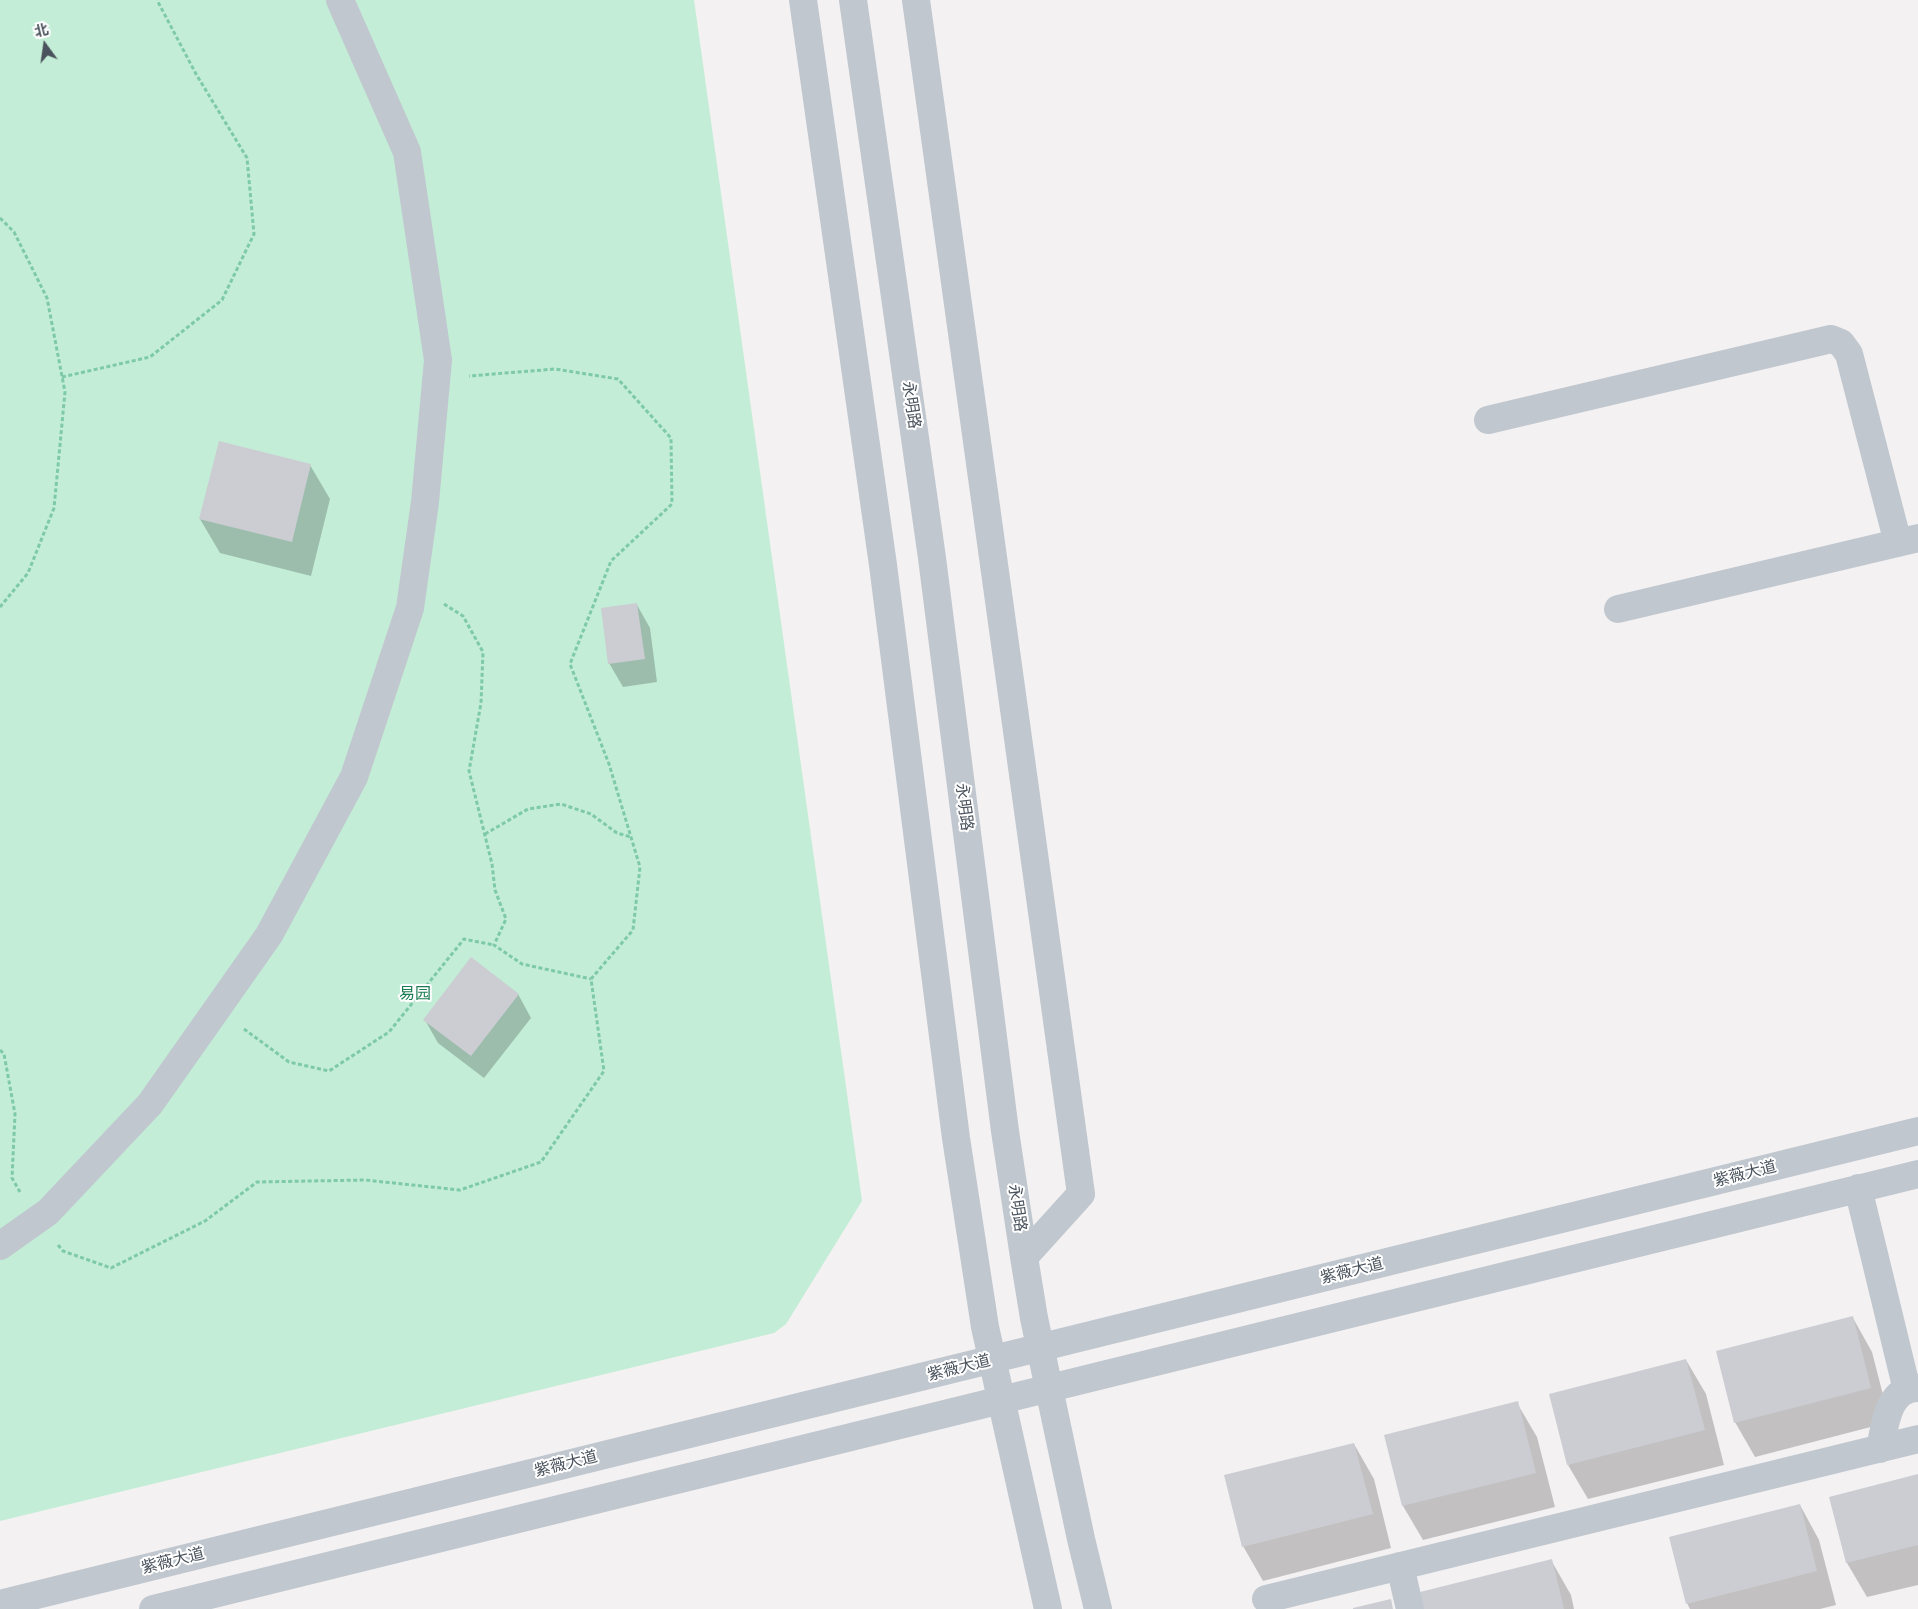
<!DOCTYPE html>
<meta charset="utf-8">
<style>
body{margin:0}
#map{position:relative;width:1918px;height:1609px;overflow:hidden;background:#f3f1f1;font-family:"Work Sans","Noto Sans SC",sans-serif}
canvas{display:block}
.north{position:absolute;left:20px;top:20px;width:50px;height:50px;-webkit-text-stroke:4px #fff;paint-order:stroke;rotate:346deg;font-size:14px;font-weight:700;line-height:20px;text-align:center;color:#4a535d}
.north::after{content:'';display:block;margin:auto;width:18px;height:22px;background:#4a535d;clip-path:polygon(50% 0,100% 100%,50% 72%,0 100%)}
</style>
<div id="map">
<canvas width="1918" height="1609"></canvas>
<div class="north">北</div>
</div>
<script>
const context = document.querySelector('canvas').getContext('2d');
context.lineJoin = 'round';
function paint(path, color) {
  context.fillStyle = color;
  context.fill(path, 'evenodd');
}
function trace(path, color, width, dash) {
  context.strokeStyle = color;
  context.lineWidth = width;
  context.lineCap = dash ? 'butt' : 'round';
  context.setLineDash(dash || []);
  context.stroke(path);
}
function label(font, color, halo, rows, align = 'center') {
  context.font = font + ' "Work Sans","Noto Sans SC",sans-serif';
  context.lineWidth = 4;
  context.setLineDash([]);
  context.textBaseline = 'middle';
  context.strokeStyle = halo;
  context.fillStyle = color;
  for (const [text, x, y, turn = 0] of rows) {
    context.save();
    context.translate(x, y);
    context.rotate((+turn || 0) * Math.PI / 180);
    context.textAlign = isNaN(turn) ? turn : align;
    if (halo) context.strokeText(text, 0, 0);
    context.fillText(text, 0, 0);
    context.restore();
  }
}
paint(new Path2D(`
 M 0,0 L 694,0 L 862,1201 L 786,1324 L 774,1333 L 0,1521 Z`), '#c3edd6');
paint(new Path2D(`
 M 310,465 L 330,499 L 311,576 L 220,553 L 200,519 Z
 M 637,605 L 650,628 L 657,682 L 623,687 L 609,663 Z
 M 518,994 L 531,1018 L 484,1078 L 438,1043 L 425,1020 Z
 M 1853,1318 L 1872,1352 L 1890,1422 L 1755,1457 L 1735,1422 Z
 M 1686,1360 L 1706,1394 L 1724,1465 L 1588,1499 L 1568,1465 Z
 M 1517,1403 L 1537,1437 L 1555,1507 L 1423,1540 L 1403,1506 L 1386,1436 Z
 M 1354,1444 L 1374,1479 L 1391,1548 L 1263,1581 L 1243,1546 Z
 M 1918,1475 L 1918,1585 L 1867,1597 L 1847,1563 L 1831,1498 Z
 M 1800,1505 L 1819,1540 L 1836,1605 L 1820,1609 L 1690,1609 L 1687,1603 Z
 M 1551,1560 L 1571,1595 L 1574,1609 L 1426,1609 Z`), '#0003');
paint(new Path2D(`
 M 219,441 L 311,464 L 292,542 L 199,519 Z
 M 637,603 L 645,659 L 608,664 L 601,608 Z
 M 471,957 L 519,994 L 471,1056 L 423,1020 Z
 M 1853,1316 L 1871,1388 L 1734,1423 L 1716,1351 Z
 M 1686,1359 L 1705,1430 L 1567,1465 L 1549,1394 Z
 M 1518,1401 L 1536,1473 L 1402,1506 L 1384,1435 Z
 M 1354,1443 L 1373,1514 L 1242,1547 L 1224,1475 Z
 M 1918,1474 L 1918,1545 L 1846,1563 L 1829,1497 Z
 M 1800,1504 L 1817,1571 L 1686,1604 L 1669,1537 Z
 M 1552,1559 L 1564,1609 L 1424,1609 L 1420,1592 Z
 M 1391,1599 L 1393,1609 L 1353,1609 L 1353,1608 Z`), '#cbcdd3');
trace(new Path2D(`
 M 0,218 L 14,232 L 47,298 L 65,392 L 54,508 L 28,573 L 0,607
 M 62,377 L 150,357 L 222,300 L 254,234 L 247,158 L 196,74 L 157,0
 M 444,604 L 463,616 L 483,652 L 481,703 L 469,771 L 492,864 L 495,890 L 506,919 L 494,945 L 522,964 L 591,979
 M 485,834 L 528,809 L 561,804 L 591,814 L 617,833 L 631,837
 M 244,1029 L 289,1062 L 329,1071 L 389,1032 L 464,939 L 494,945
 M 0,1050 L 4,1054 L 15,1114 L 12,1178 L 20,1192
 M 58,1245 L 63,1251 L 111,1268 L 205,1221 L 257,1182 L 365,1180 L 460,1190 L 541,1162 L 604,1071 L 591,979 L 633,930 L 640,867 L 609,764 L 570,664 L 611,561 L 672,504 L 671,438 L 618,379 L 555,369 L 469,376`), '#7dc9a8', 3, [4, 2.5]);
trace(new Path2D(`
 M 803,0 L 883,565 L 956,1138 L 985,1327 L 1048,1609
 M 853,0 L 932,558 L 1005,1131 L 1024,1257 L 1034,1318 L 1081,1539 L 1098,1609
 M 916,0 L 1081,1194 L 1024,1257
 M 1488,420 L 1831,339 L 1841,343 L 1849,354 L 1898,543
 M 1618,609 L 1918,538
 M 1858,1188 L 1907,1390
 M 0,1246 L 48,1212 L 150,1104 L 269,935 L 354,777 L 410,608 L 425,502 L 438,360 L 407,152 L 340,0
 M 1880,1449 C 1885,1426 1887,1388 1918,1388
 M 1400,1566 L 1410,1609
 M 1266,1599 L 1918,1439
 M 0,1604 L 1918,1131
 M 153,1609 L 1918,1174`), '#c0c7cf', 28);
label('16px', '#4a535d', '#fff', [
 ["永明路",911,405,82],
 ["永明路",964,807,83],
 ["紫薇大道",1745,1174,-14],
 ["永明路",1017,1208,82],
 ["紫薇大道",1352,1271,-14],
 ["紫薇大道",959,1368,-14],
 ["紫薇大道",566,1464,-14],
 ["紫薇大道",173,1561,-14]
]);
label('16px', '#1e7c52', '#fff', [
 ["易园",415,994]
]);
</script>
